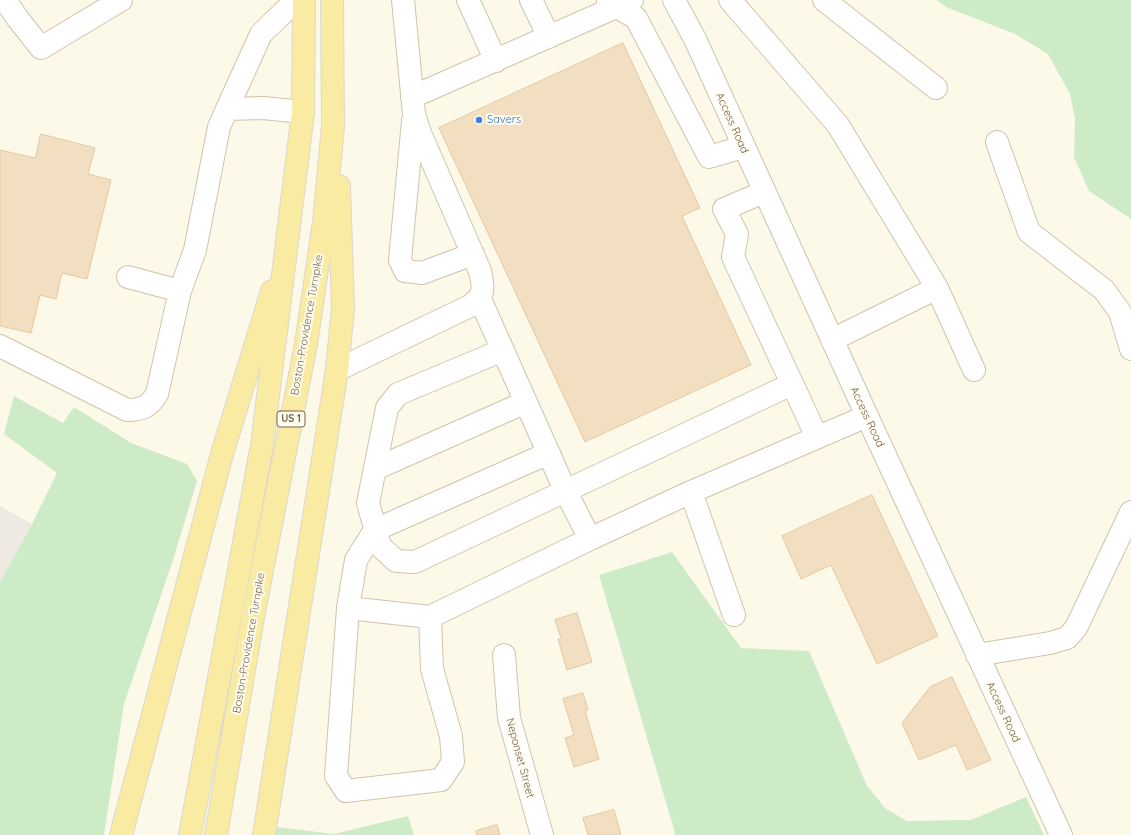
<!DOCTYPE html>
<style>
body{margin:0}
canvas{display:block;background:#fcf9e9}
</style>
<canvas width="1131" height="835"></canvas>
<script>
const context = document.querySelector('canvas').getContext('2d');
context.lineJoin = 'round';
function paint(path, color) {
  context.fillStyle = color;
  context.fill(path, 'evenodd');
}
function trace(path, color, width, dash) {
  context.strokeStyle = color;
  context.lineWidth = width;
  context.lineCap = dash ? 'butt' : 'round';
  context.setLineDash(dash || []);
  context.stroke(path);
}
function label(font, color, halo, rows, align = 'center') {
  context.font = font + ' Quicksand,sans-serif';
  context.lineWidth = 4;
  context.setLineDash([]);
  context.textBaseline = 'middle';
  context.strokeStyle = halo;
  context.fillStyle = color;
  for (const [text, x, y, turn = 0] of rows) {
    context.save();
    context.translate(x, y);
    context.rotate((+turn || 0) * Math.PI / 180);
    context.textAlign = isNaN(turn) ? turn : align;
    if (halo) context.strokeText(text, 0, 0);
    context.fillText(text, 0, 0);
    context.restore();
  }
}
paint(new Path2D(`
 M 0,506 L 32,524 L 0,582 Z`), '#eeeae2');
paint(new Path2D(`
 M 937,0 L 1131,0 L 1131,219 L 1089,191 L 1074,157 L 1075,119 L 1070,94 L 1048,54 L 1015,34 L 946,7 Z
 M 14,396 L 63,423 L 74,407 L 131,443 L 187,464 L 197,481 L 173,560 L 124,704 L 104,835 L 0,835 L 0,582 L 32,524 L 57,473 L 4,434 Z
 M 672,552 L 741,648 L 809,651 L 867,786 L 886,809 L 907,821 L 971,820 L 1026,797 L 1044,835 L 674,835 L 675,833 L 599,575 Z
 M 408,816 L 414,835 L 276,835 L 277,827 L 334,834 Z`), '#ceebc7');
const building = new Path2D(`
 M 623,43 L 700,208 L 682,216 L 751,365 L 585,442 L 439,128 Z
 M 41,134 L 95,148 L 88,174 L 111,180 L 87,279 L 62,273 L 56,299 L 40,295 L 31,333 L 0,326 L 0,150 L 35,158 Z
 M 872,495 L 938,636 L 877,664 L 831,565 L 801,579 L 782,536 Z
 M 577,613 L 592,662 L 567,670 L 558,639 L 561,638 L 555,620 Z
 M 952,677 L 991,760 L 967,770 L 956,745 L 919,760 L 902,723 L 930,687 Z
 M 583,693 L 588,710 L 585,711 L 599,759 L 574,767 L 565,738 L 574,735 L 563,699 Z
 M 614,810 L 621,835 L 588,835 L 583,818 Z
 M 497,825 L 500,835 L 477,835 L 476,831 Z`);
paint(building, '#f2dec0');
trace(building, '#e5c8a1', 1);
const minor = new Path2D(`
 M 5,0 L 18,19 L 41,48 L 121,0
 M 468,0 L 496,61
 M 531,0 L 549,37
 M 674,0 L 695,39 L 867,416 L 1061,835
 M 730,0 L 838,125 L 937,288 L 832,340
 M 824,0 L 936,88
 M 608,2 L 636,18 L 709,157 L 743,147
 M 412,97 L 632,0
 M 227,109 L 261,34 L 296,0
 M 413,121 L 400,260 L 405,271 L 422,273 L 473,254
 M 997,142 L 1029,232 L 1104,290 L 1120,312 L 1131,349
 M 764,192 L 724,209 L 737,234 L 733,257 L 817,437
 M 128,277 L 180,291 L 195,250 L 219,127 L 227,109 L 263,108 L 303,112
 M 937,288 L 974,370
 M 480,299 L 565,490 L 590,539 L 691,492 L 867,416
 M 0,346 L 127,410 C 142,410 149,407 157,394 L 180,291
 M 503,350 L 398,394 L 387,408 L 368,503 L 380,546 L 396,561 L 415,562 L 792,384
 M 337,370 L 470,306 C 485,295 484,289 480,271 L 420,133 L 414,114 L 403,0
 M 549,453 L 375,530 L 356,560 L 348,608 L 430,617 L 590,539
 M 375,469 L 526,402
 M 691,492 L 734,615
 M 348,608 L 336,776 L 346,791 L 441,780 L 453,762 L 451,736 L 432,669 L 430,617
 M 504,655 L 509,718 L 542,835
 M 977,655 L 1050,643 L 1067,638 L 1076,628 L 1131,512`);
const major = new Path2D(`
 M 121,835 L 222,454 L 272,291
 M 190,835 L 262,445 L 303,112 L 304,0
 M 216,835 L 253,617 L 306,344 L 324,222 L 333,126 L 332,0
 M 264,835 L 337,370 L 343,308 L 339,186`);
trace(minor, '#cfc3ae', 24);
trace(major, '#dcd7d0', 24);
trace(minor, '#fff', 22);
trace(major, '#faeba2', 22);
for (const [x, y, r, color] of [
 [479,120,4,"#3f7fe0"]
]) {
  const dot = new Path2D();
  dot.arc(x, y, r, 0, 2 * Math.PI);
  context.fillStyle = color;
  context.fill(dot);
  trace(dot, '#fffcf0', 1.5);
}
for (const [x, y, w] of [
 [291,419,28]
]) {
  const box = new Path2D();
  box.roundRect(x - w / 2, y - 8, w, 16, 3);
  context.fillStyle = '#fffcf0';
  context.fill(box);
  trace(box, '#77644c', 1);
}
label('bold 10px', '#77644c', null, [
 ["US 1",291,419]
]);
label('11px', '#366cbe', '#fffcf0', [
 ["Savers",487,120]
], 'left');
label('11px', '#77644c', '#fffcf0', [
 ["Access Road",732,123,66],
 ["Boston-Providence Turnpike",307,325,-80],
 ["Access Road",867,417,65],
 ["Boston-Providence Turnpike",249,643,-80],
 ["Access Road",1003,712,65],
 ["Neponset Street",520,758,75]
]);
</script>
